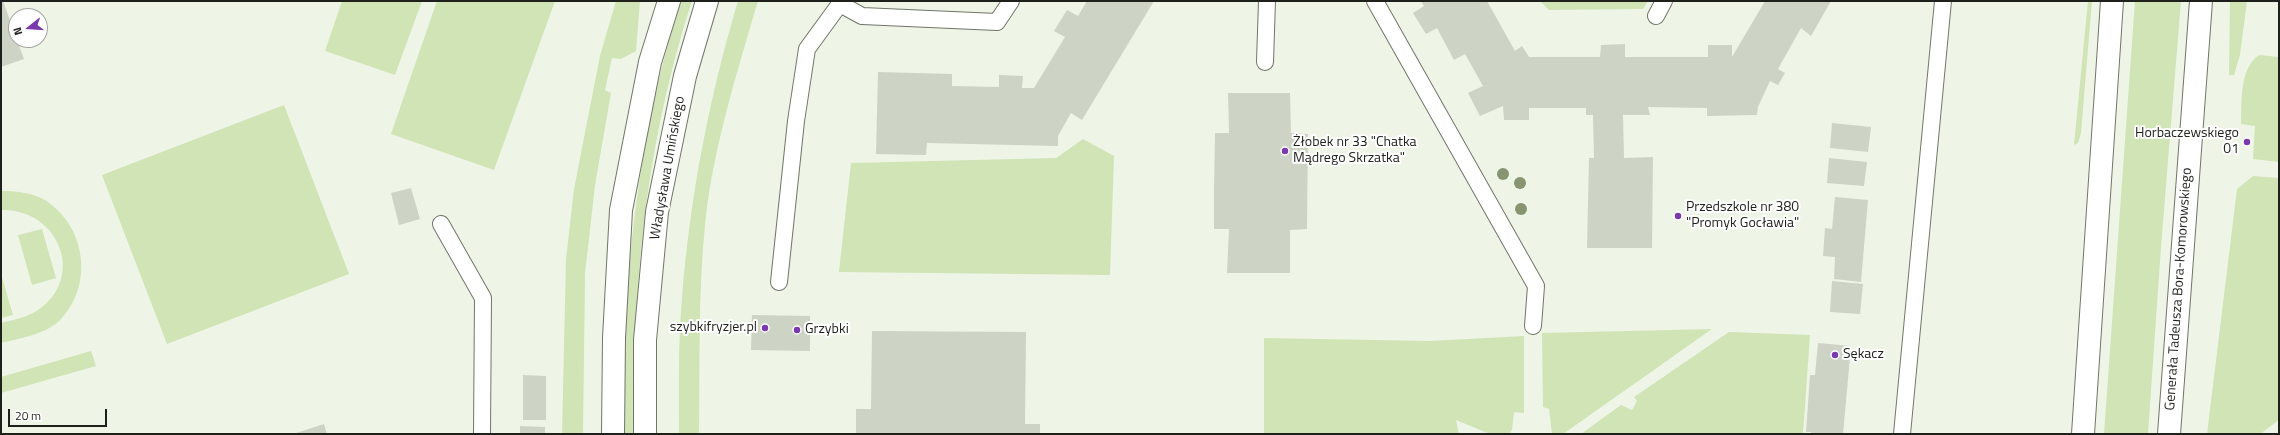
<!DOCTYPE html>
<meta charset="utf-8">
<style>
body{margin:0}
#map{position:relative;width:2280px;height:435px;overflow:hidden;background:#eef5e6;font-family:"Titillium Web",sans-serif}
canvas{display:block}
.frame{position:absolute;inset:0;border:2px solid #1e201b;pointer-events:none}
.north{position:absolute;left:8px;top:8px;width:40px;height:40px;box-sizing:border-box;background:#fff;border:1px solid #a5a6a4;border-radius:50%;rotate:253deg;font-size:11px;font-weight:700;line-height:16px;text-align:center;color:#1e201b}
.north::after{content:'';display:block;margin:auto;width:14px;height:18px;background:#7a39ad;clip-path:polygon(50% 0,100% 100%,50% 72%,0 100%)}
.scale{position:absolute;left:8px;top:409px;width:99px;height:18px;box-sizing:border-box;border:2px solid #1e201b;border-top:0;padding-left:5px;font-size:12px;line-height:14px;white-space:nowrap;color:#1e201b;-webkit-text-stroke:3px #fff;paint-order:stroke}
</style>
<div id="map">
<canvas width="2280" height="435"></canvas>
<div class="frame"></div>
<div class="north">N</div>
<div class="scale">20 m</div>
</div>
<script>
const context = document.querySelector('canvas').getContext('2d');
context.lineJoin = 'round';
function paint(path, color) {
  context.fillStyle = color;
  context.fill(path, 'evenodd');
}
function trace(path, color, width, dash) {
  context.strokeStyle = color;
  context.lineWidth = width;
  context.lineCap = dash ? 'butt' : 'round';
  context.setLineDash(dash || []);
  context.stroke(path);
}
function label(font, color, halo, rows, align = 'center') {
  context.font = font + ' "Titillium Web",sans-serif';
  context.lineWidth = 4;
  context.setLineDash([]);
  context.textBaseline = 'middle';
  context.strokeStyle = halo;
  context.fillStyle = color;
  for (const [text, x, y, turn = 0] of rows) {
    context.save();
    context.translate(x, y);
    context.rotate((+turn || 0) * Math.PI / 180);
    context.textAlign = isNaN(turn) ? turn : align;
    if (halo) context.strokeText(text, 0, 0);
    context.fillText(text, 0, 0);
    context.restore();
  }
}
paint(new Path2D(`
 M 342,1 L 422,1 L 395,75 L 325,51 Z
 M 437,1 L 555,1 L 494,170 L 391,134 Z
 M 616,1 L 640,1 L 636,51 L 621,59 L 612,58 L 605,90 L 611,93 L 595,185 L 585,274 L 583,434 L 562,434 L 566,259 L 574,189 L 600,56 Z
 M 681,1 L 692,1 C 660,99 642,204 637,307 C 636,349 636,392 636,434 L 625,434 C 625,387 623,339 627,292 C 635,193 650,95 681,1 Z
 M 738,1 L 758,1 C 737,72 712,152 705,225 C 698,294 700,364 699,434 L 679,434 C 679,389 678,343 682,298 C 690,197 709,98 738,1 Z
 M 1540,1 L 1648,1 L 1643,9 L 1549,10 Z
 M 2088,1 L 2092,1 L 2081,133 L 2078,143 L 2074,145 Z
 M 2135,1 L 2181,1 L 2161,247 L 2148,434 L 2104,434 Z
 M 2230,1 L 2247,1 L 2240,55 L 2234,75 L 2229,75 Z
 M 2259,55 L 2279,57 L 2279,162 L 2253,159 L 2255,126 L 2241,124 C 2242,102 2239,69 2259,55 Z
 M 284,105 L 349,274 L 167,344 L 102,175 Z
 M 1083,139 L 1114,156 L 1110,275 L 839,272 L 851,163 L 1056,158 Z
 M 2253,176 L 2279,178 L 2279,420 L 2260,434 L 2207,434 L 2237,189 Z
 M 1,191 C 15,191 30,192 43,199 C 84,223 95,281 62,318 C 48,334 21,338 1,343 L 1,323 C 13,320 28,317 38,310 C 87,277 58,208 1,210 Z
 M 42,229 L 56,278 L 32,285 L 18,235 Z
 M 1,274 L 13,315 L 1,318 Z
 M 1712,329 L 1563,434 L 1552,434 L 1549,409 L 1543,407 L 1542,333 Z
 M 1729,332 L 1810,335 L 1803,434 L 1581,434 L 1621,405 L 1632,410 L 1637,401 L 1634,397 Z
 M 1524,336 L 1524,413 L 1514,412 L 1512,430 L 1509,434 L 1490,434 L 1456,420 L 1459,434 L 1264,434 L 1264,338 L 1429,341 Z
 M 91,351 L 96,366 L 1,393 L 1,377 Z`), '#d0e4b6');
paint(new Path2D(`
 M 1,1 L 3,1 L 24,59 L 1,67 Z
 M 1087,1 L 1154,1 L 1082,120 L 1071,113 L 1058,136 L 1058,146 L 927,143 L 926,155 L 876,154 L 878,72 L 952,74 L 952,86 L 999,87 L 999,75 L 1023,76 L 1022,88 L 1034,88 L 1065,37 L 1054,31 L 1067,10 L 1078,16 Z
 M 1421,1 L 1487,1 L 1515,51 L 1522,46 L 1529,57 L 1600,57 L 1601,45 L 1625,44 L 1625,57 L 1708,57 L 1708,45 L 1732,45 L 1732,57 L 1765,1 L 1831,1 L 1811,36 L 1801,28 L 1778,69 L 1785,73 L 1778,85 L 1770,81 L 1758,107 L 1757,115 L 1707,116 L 1707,108 L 1648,107 L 1650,115 L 1623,115 L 1624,158 L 1653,157 L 1652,248 L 1587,248 L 1589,158 L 1594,158 L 1593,115 L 1586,115 L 1586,108 L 1529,108 L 1529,120 L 1504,120 L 1503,106 L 1480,116 L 1468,93 L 1483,86 L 1465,54 L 1454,60 L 1437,28 L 1426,34 L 1413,13 L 1424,6 Z
 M 1228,93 L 1290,93 L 1291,133 L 1308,134 L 1307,229 L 1290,230 L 1290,273 L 1227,273 L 1229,229 L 1214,229 L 1214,190 L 1215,133 L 1229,133 Z
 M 1832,123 L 1871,127 L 1868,152 L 1830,148 Z
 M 1829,158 L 1867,162 L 1864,186 L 1827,183 Z
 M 411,188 L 420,219 L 399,225 L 391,193 Z
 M 1835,197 L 1868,200 L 1861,282 L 1834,279 L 1835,257 L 1823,256 L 1825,228 L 1832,229 Z
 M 1832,281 L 1863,284 L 1860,314 L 1830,312 Z
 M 752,315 L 810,316 L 810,351 L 751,350 Z
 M 872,331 L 1026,332 L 1025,424 L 1040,424 L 1040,434 L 856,434 L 856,409 L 871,409 Z
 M 1818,343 L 1851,346 L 1843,434 L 1811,434 L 1811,432 L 1806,432 L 1810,375 L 1815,375 Z
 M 523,375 L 546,376 L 546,420 L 523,420 Z
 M 324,424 L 327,434 L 293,434 Z
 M 520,426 L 545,427 L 545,434 L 520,434 Z`), '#cdd4c5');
const lane = new Path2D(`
 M 1375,1 L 1536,286 L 1533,326
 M 840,4 L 862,16 L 997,22 L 1011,1
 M 1656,16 L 1664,1
 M 1265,62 L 1267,1
 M 441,224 L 483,298 L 482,434
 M 779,282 L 796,121 L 807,49 L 842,1
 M 1902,434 L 1943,1`);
const secondary = new Path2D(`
 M 613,434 L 614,338 L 621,210 L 650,62 L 669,1
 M 645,434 L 645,340 L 657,212 L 685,76 L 707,1
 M 2083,434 L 2112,1
 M 2169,434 L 2201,1`);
trace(lane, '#707669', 18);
trace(secondary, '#707669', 24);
trace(lane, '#fff', 16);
trace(secondary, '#fff', 22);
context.fillStyle = '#869470';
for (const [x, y] of [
 [1503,174],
 [1520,183],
 [1521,209]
]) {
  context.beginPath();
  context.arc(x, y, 6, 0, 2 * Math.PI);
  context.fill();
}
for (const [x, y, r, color] of [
 [2247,142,4,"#7a39ad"],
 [1285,151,4,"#7a39ad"],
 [1678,216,4,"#7a39ad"],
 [765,328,4,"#7a39ad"],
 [797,330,4,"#7a39ad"],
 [1835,355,4,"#7a39ad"]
]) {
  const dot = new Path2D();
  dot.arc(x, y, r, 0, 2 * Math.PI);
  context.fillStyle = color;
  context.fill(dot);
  trace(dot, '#fff', 1.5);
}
label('14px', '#1e201b', '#fff', [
 ["Horbaczewskiego",2239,134,"right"],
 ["01",2239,150,"right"],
 ["Żłobek nr 33 \"Chatka",1293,143],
 ["Mądrego Skrzatka\"",1293,159],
 ["Przedszkole nr 380",1686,208],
 ["\"Promyk Gocławia\"",1686,224],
 ["szybkifryzjer.pl",757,328,"right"],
 ["Grzybki",805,330],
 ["Sękacz",1843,355]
], 'left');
label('14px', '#1e201b', '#fff', [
 ["Władysława Umińskiego",668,168,-80],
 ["Generała Tadeusza Bora-Komorowskiego",2179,289,-86]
]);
</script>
